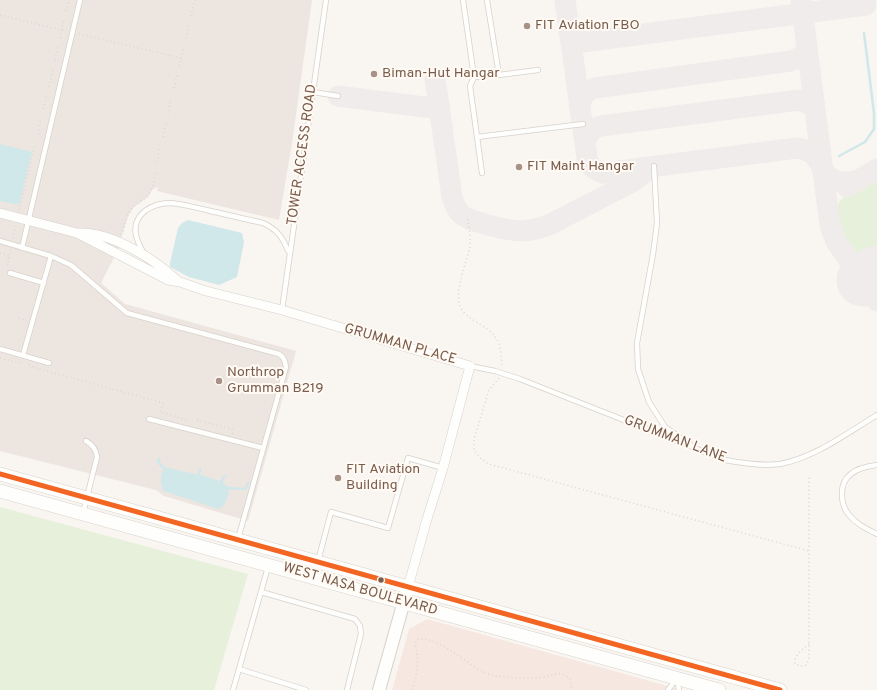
<!DOCTYPE html>
<style>
body{margin:0}
canvas{display:block;background:#f9f5f0}
</style>
<canvas width="877" height="690"></canvas>
<script>
const context = document.querySelector('canvas').getContext('2d');
context.lineJoin = 'round';
function paint(path, color) {
  context.fillStyle = color;
  context.fill(path, 'evenodd');
}
function trace(path, color, width, dash) {
  context.strokeStyle = color;
  context.lineWidth = width;
  context.lineCap = dash ? 'butt' : 'round';
  context.setLineDash(dash || []);
  context.stroke(path);
}
function label(font, color, halo, rows, align = 'center') {
  context.font = font + ' Overpass,sans-serif';
  context.lineWidth = 4;
  context.setLineDash([]);
  context.textBaseline = 'middle';
  context.strokeStyle = halo;
  context.fillStyle = color;
  for (const [text, x, y, turn = 0] of rows) {
    context.save();
    context.translate(x, y);
    context.rotate((+turn || 0) * Math.PI / 180);
    context.textAlign = isNaN(turn) ? turn : align;
    if (halo) context.strokeText(text, 0, 0);
    context.fillText(text, 0, 0);
    context.restore();
  }
}
paint(new Path2D(`
 M 427,619 L 682,690 L 392,690 L 409,629 Z`), '#f6e8e1');
paint(new Path2D(`
 M 0,0 L 312,0 L 292,143 L 279,220 L 157,191 L 158,187 L 152,190 L 148,197 L 134,207 L 129,214 L 121,238 L 123,240 L 101,283 L 125,304 L 296,351 L 248,521 L 164,496 L 156,490 L 0,451 Z`), '#ede5e0');
paint(new Path2D(`
 M 877,177 L 877,256 C 871,258 866,260 859,258 C 849,253 837,226 836,215 C 836,211 838,204 840,201 C 847,192 867,183 877,177 Z
 M 0,507 L 248,574 L 214,690 L 0,690 Z`), '#e7f0db');
paint(new Path2D(`
 M 0,144 L 32,152 L 19,205 L 0,201 Z
 M 188,220 L 242,233 L 244,242 L 237,277 L 219,285 L 189,277 L 170,267 L 170,263 L 178,228 L 182,223 Z
 M 165,467 C 178,471 220,477 227,486 C 230,490 228,497 226,501 C 225,505 222,508 218,509 L 164,491 C 159,485 160,472 165,467 Z`), '#d0e8ea');
trace(new Path2D(`
 M 839,156 L 865,142 L 874,129 L 874,113 L 864,33
 M 159,459 L 158,462 L 164,468
 M 199,475 L 200,469
 M 221,482 L 225,476
 M 228,488 L 244,489 L 246,488 L 248,483`), '#d0e8ea', 2.5);
trace(new Path2D(`
 M 565,0 L 587,158 C 590,167 594,170 603,173 L 797,148 C 804,149 809,151 814,155 C 818,159 821,166 824,171 C 832,183 846,184 858,180
 M 801,0 L 830,226 L 837,243 L 877,301
 M 569,33 L 573,39 L 582,42 L 866,5
 M 435,78 L 452,197 C 454,203 456,209 460,213 C 468,222 510,231 522,231 C 531,231 540,228 549,225 L 632,182 L 652,167
 M 338,96 L 440,109
 M 580,105 C 582,95 586,91 595,88 L 791,61 C 801,58 805,54 807,44
 M 585,143 C 588,133 591,129 601,126 L 799,100 L 811,105 L 815,111
 M 847,187 L 877,169`), '#f0ecec', 21);
trace(new Path2D(`
 M 863,280 L 877,272`), '#f0ecec', 53);
const service = new Path2D(`
 M 463,0 L 474,77 L 470,86 L 482,173
 M 487,0 L 499,75 L 538,70
 M 474,77 L 499,75
 M 313,92 L 338,96
 M 477,137 L 583,124
 M 654,166 L 657,223 L 653,254 L 637,343 L 638,369 L 649,402 L 665,427 L 691,445
 M 0,241 L 51,256 L 71,265 L 127,313 L 279,354 C 284,357 285,361 286,367 L 238,539
 M 22,248 L 80,0
 M 143,252 C 137,241 131,228 140,216 C 147,207 157,204 167,203 C 180,203 193,207 206,210 C 225,214 244,219 263,223 C 277,229 283,238 288,251
 M 10,273 L 44,283
 M 282,310 L 326,0
 M 0,349 L 49,363
 M 23,355 L 51,256
 M 470,366 L 495,371 L 520,379 L 725,460 C 741,463 764,466 780,464 C 816,457 847,433 877,415
 M 149,419 L 263,448
 M 877,465 C 859,467 841,474 842,495 C 842,503 844,509 849,515 C 856,524 867,529 877,534
 M 83,513 L 97,457 C 96,450 92,444 86,441
 M 318,561 L 331,512 L 388,528 L 408,458 L 443,468
 M 261,592 L 355,619 L 360,626 L 361,634 L 347,690
 M 239,669 L 306,690
 M 233,690 L 268,567
 M 668,690 L 677,678 L 679,690`);
const minor = new Path2D(`
 M 0,213 L 77,233 L 168,280 L 180,282 L 206,291 L 282,310 L 470,366 L 443,468 L 427,519 L 408,587
 M 80,233 C 114,233 154,259 178,281`);
const tertiary = new Path2D(`
 M 379,690 L 408,587`);
const secondary = new Path2D(`
 M 0,474 L 780,690
 M 0,491 L 719,690`);
trace(service, '#d7d1cb', 6);
trace(minor, '#d7d1cb', 10);
trace(tertiary, '#d7d1cb', 14);
trace(secondary, '#d9d2cb', 14);
trace(new Path2D(`
 M 66,11 L 69,0
 M 0,15 L 66,31
 M 191,16 L 195,0
 M 79,34 L 181,58
 M 60,38 L 64,19
 M 186,38 L 189,25
 M 55,60 L 58,46
 M 179,66 L 184,47
 M 49,87 L 53,70
 M 174,88 L 177,75
 M 43,109 L 47,95
 M 168,115 L 171,99
 M 38,134 L 41,118
 M 163,137 L 166,123
 M 157,162 L 160,146
 M 19,210 L 35,144
 M 468,219 C 469,228 471,237 470,246 C 467,263 454,290 460,306 C 466,321 487,324 496,338 C 502,346 501,358 502,367
 M 121,235 C 125,227 125,219 130,211 C 135,203 143,201 148,195 C 153,189 154,178 156,171
 M 13,238 L 16,226
 M 0,253 L 9,256
 M 7,266 L 11,249
 M 19,318 L 27,321
 M 0,358 L 15,362 L 23,363
 M 29,364 L 32,367 L 163,403 L 160,412 L 187,420
 M 499,378 L 489,390 L 474,439 L 474,450 L 481,459 L 489,464 L 809,551
 M 197,420 L 232,429 L 233,435
 M 809,644 C 802,650 794,655 795,664 L 801,666 L 806,665 L 809,659 L 809,476
 M 412,690 C 418,673 419,662 415,644 L 418,639 C 442,636 469,669 492,675 C 501,678 535,679 544,677 C 551,676 556,672 562,674 C 565,675 568,677 570,679 L 572,690`), '#dcd5d0', 1.5, [1, 3]);
trace(service, '#fefefd', 4.5);
trace(minor, '#fefefd', 9);
trace(tertiary, '#fefefd', 12);
trace(secondary, '#fefefd', 13);
trace(new Path2D(`
 M 0,474 L 780,690`), '#f26522', 5);
for (const [x, y, r, color] of [
 [527,26,4,"#a69286"],
 [374,74,4,"#a69286"],
 [519,167,4,"#a69286"],
 [219,381,4,"#a69286"],
 [338,478,4,"#a69286"],
 [381,580,3.5,"#7a5c4d"]
]) {
  const dot = new Path2D();
  dot.arc(x, y, r, 0, 2 * Math.PI);
  context.fillStyle = color;
  context.fill(dot);
  trace(dot, '#fffaf3', 1.5);
}
label('14px', '#7a5c4d', '#fffaf3', [
 ["FIT Aviation FBO",535,26],
 ["Biman-Hut Hangar",382,74],
 ["FIT Maint Hangar",527,167],
 ["Northrop",227,373],
 ["Grumman B219",227,389],
 ["FIT Aviation",346,470],
 ["Building",346,486]
], 'left');
label('14px', '#7a5c4d', '#fffaf3', [
 ["TOWER ACCESS ROAD",303,155,-82],
 ["GRUMMAN PLACE",400,345,16],
 ["GRUMMAN LANE",675,440,21],
 ["WEST NASA BOULEVARD",360,590,16]
]);
</script>
